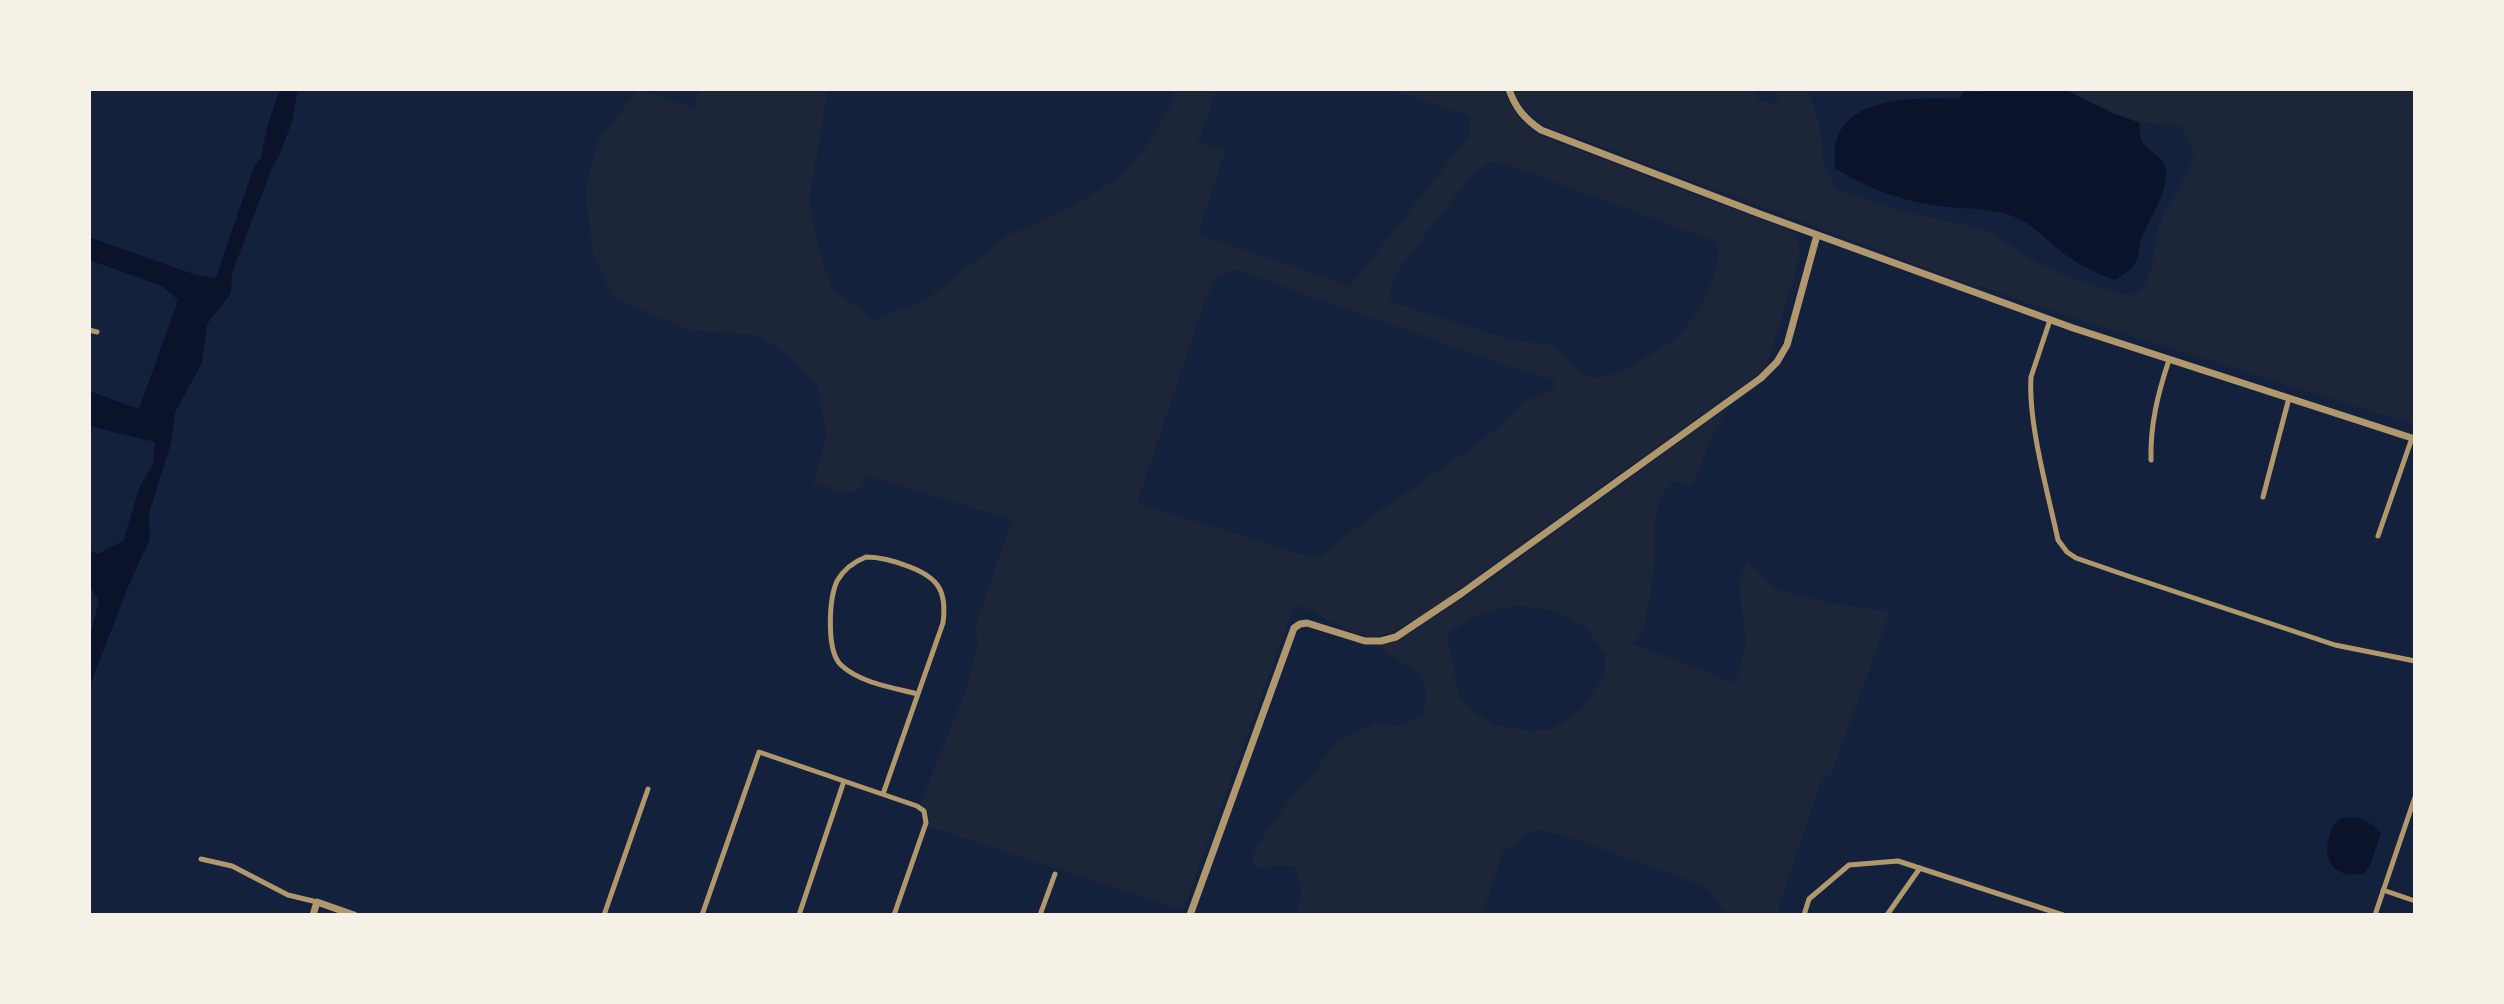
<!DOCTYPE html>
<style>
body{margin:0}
#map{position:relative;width:2504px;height:1004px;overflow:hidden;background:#14213d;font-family:"Archivo Narrow",sans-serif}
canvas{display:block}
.frame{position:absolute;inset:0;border:91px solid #f6f1e7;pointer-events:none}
</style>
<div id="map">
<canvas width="2504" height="1004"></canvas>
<div class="frame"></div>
</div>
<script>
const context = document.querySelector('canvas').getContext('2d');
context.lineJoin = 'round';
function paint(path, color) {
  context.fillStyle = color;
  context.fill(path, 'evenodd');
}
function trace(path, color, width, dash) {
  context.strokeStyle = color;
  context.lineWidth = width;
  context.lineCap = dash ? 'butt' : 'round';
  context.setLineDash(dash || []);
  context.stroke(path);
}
paint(new Path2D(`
 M 638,89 L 693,108 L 701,89 L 828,89 L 809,199 L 819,252 L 833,290 L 874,320 L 927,299 L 1007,236 L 1073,206 L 1119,177 L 1146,147 L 1169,108 L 1174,89 L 1217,89 L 1198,142 L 1225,151 L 1198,234 L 1350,286 L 1469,136 L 1469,116 L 1389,89 L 1504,89 C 1511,110 1520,121 1538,135 L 1797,233 L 1800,257 L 1767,365 L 1759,374 C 1672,436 1586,498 1499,560 C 1475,578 1404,633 1378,636 C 1347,638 1323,613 1295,604 L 1183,910 L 927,826 L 919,807 L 967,688 L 977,646 L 976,625 L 1012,520 L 867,475 L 858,491 L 844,494 L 826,486 L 813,485 L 827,435 L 816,382 L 787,354 L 756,335 L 690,331 L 613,297 L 593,255 L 586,190 L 596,144 ZM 1491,162 L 1506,164 L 1714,241 L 1719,250 L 1717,265 L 1708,292 L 1693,318 L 1675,339 L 1622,372 L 1599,378 L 1587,376 L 1578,369 L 1554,345 L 1514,341 L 1395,303 L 1389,299 L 1394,278 L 1407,258 L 1476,170 ZM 1236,270 L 1514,368 L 1553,379 L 1555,388 L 1523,402 L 1501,425 L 1476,445 L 1375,514 L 1316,559 L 1137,503 L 1205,300 L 1217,276 Z
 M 1514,89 L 1753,89 L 1759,101 L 1777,104 L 1776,89 L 1807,89 L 1818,119 L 1825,170 L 1839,191 L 1901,211 L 1987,230 L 2031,259 L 2058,273 L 2117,293 L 2134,295 C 2158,277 2150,256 2158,230 C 2165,206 2188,178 2193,156 C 2195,144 2186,135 2180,126 L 2141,123 L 2115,114 L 2064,89 L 2415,89 L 2415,425 L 2033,305 L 1978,285 L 1977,287 L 1543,125 C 1529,115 1520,106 1514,89 Z
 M 1730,406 L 1714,432 L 1692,486 L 1673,481 L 1659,499 L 1655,522 L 1655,557 L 1650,597 L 1643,631 L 1633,644 L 1735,683 L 1746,643 L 1739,583 L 1748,557 L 1748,562 L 1777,590 L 1825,602 L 1879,610 L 1887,609 L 1888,618 L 1830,777 L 1825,776 L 1822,779 L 1778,909 L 1780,915 L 1725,915 L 1724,910 L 1705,886 L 1566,836 L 1536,829 L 1504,850 L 1482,915 L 1296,915 L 1302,893 L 1296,867 L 1279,865 L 1255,869 L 1252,852 L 1288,802 L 1307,782 L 1337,741 L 1358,732 L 1374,721 L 1395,726 L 1423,716 L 1426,695 L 1421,675 L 1375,646 L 1398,641 L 1465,597 ZM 1518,605 L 1555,611 L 1586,628 L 1606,655 L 1604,677 L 1581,710 L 1552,729 L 1527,731 L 1496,725 L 1477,714 L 1459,696 L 1447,634 L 1478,614 Z`), '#1d2539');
paint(new Path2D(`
 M 280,89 L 298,89 L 292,121 L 280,154 L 272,168 L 232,273 L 231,293 L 207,324 L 202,363 L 175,412 L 171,443 L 149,513 L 150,539 L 128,587 L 89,688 L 89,640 L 99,601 L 89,585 L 89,550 L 98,554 L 123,541 L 140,486 L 153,464 L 155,442 L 89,426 L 89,391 L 139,409 L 178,300 L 162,286 L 89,260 L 89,237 L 196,275 L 216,278 L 253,169 L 261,158 L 267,127 Z
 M 1995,89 L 2064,89 L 2115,114 L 2140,123 C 2135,155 2164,149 2166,171 C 2168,192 2150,218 2142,237 C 2139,245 2140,255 2135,263 C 2130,271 2124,275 2115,280 C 2097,274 2079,265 2063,253 C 2049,243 2037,228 2021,220 C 1999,208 1971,209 1947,207 C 1908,203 1870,190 1836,169 C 1823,97 1908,97 1958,99 L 1965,91 L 1981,92 Z
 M 2357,817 L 2373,825 L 2381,833 L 2370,866 L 2363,874 C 2334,879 2321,860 2330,833 C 2332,828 2335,822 2340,819 C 2345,817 2352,818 2357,817 Z`), '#0b132b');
trace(new Path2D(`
 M 2050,320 L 2031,377 C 2028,423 2048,493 2058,540 L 2067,552 L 2076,558 L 2128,576 L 2335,645 L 2415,661
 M 89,330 L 97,332
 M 2151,460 C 2150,425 2158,393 2169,360
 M 2263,497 L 2289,398
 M 2378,536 L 2412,438
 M 866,557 C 881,557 895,561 910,567 C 939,578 947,592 943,623 L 918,694 C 894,688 860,683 841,665 C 826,651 829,599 837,581 C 844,569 853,562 866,557 Z
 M 883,794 L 918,694
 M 201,859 L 232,866 L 288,895 L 317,902
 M 2383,890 L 2415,901
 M 604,915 L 648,789
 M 702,915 L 759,752 L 917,806 L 924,811 L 926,823 L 894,915
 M 799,915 L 844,781
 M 1040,915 L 1055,874
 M 1804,915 L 1809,899 L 1849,865 L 1898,861 L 2063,915
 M 1887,915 L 1920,868
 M 2375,915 L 2415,797`), '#b1986c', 5);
trace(new Path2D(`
 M 1509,89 C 1515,108 1525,119 1541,130 L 1760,214 L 2073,328 L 2415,439
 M 313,915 L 317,902 L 354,915
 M 1190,915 L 1294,628 L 1300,624 L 1307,623 L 1365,641 L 1381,641 L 1396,637 L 1462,593 L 1761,378 L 1777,362 L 1787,345 L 1817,235`), '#b1986c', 7);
</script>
